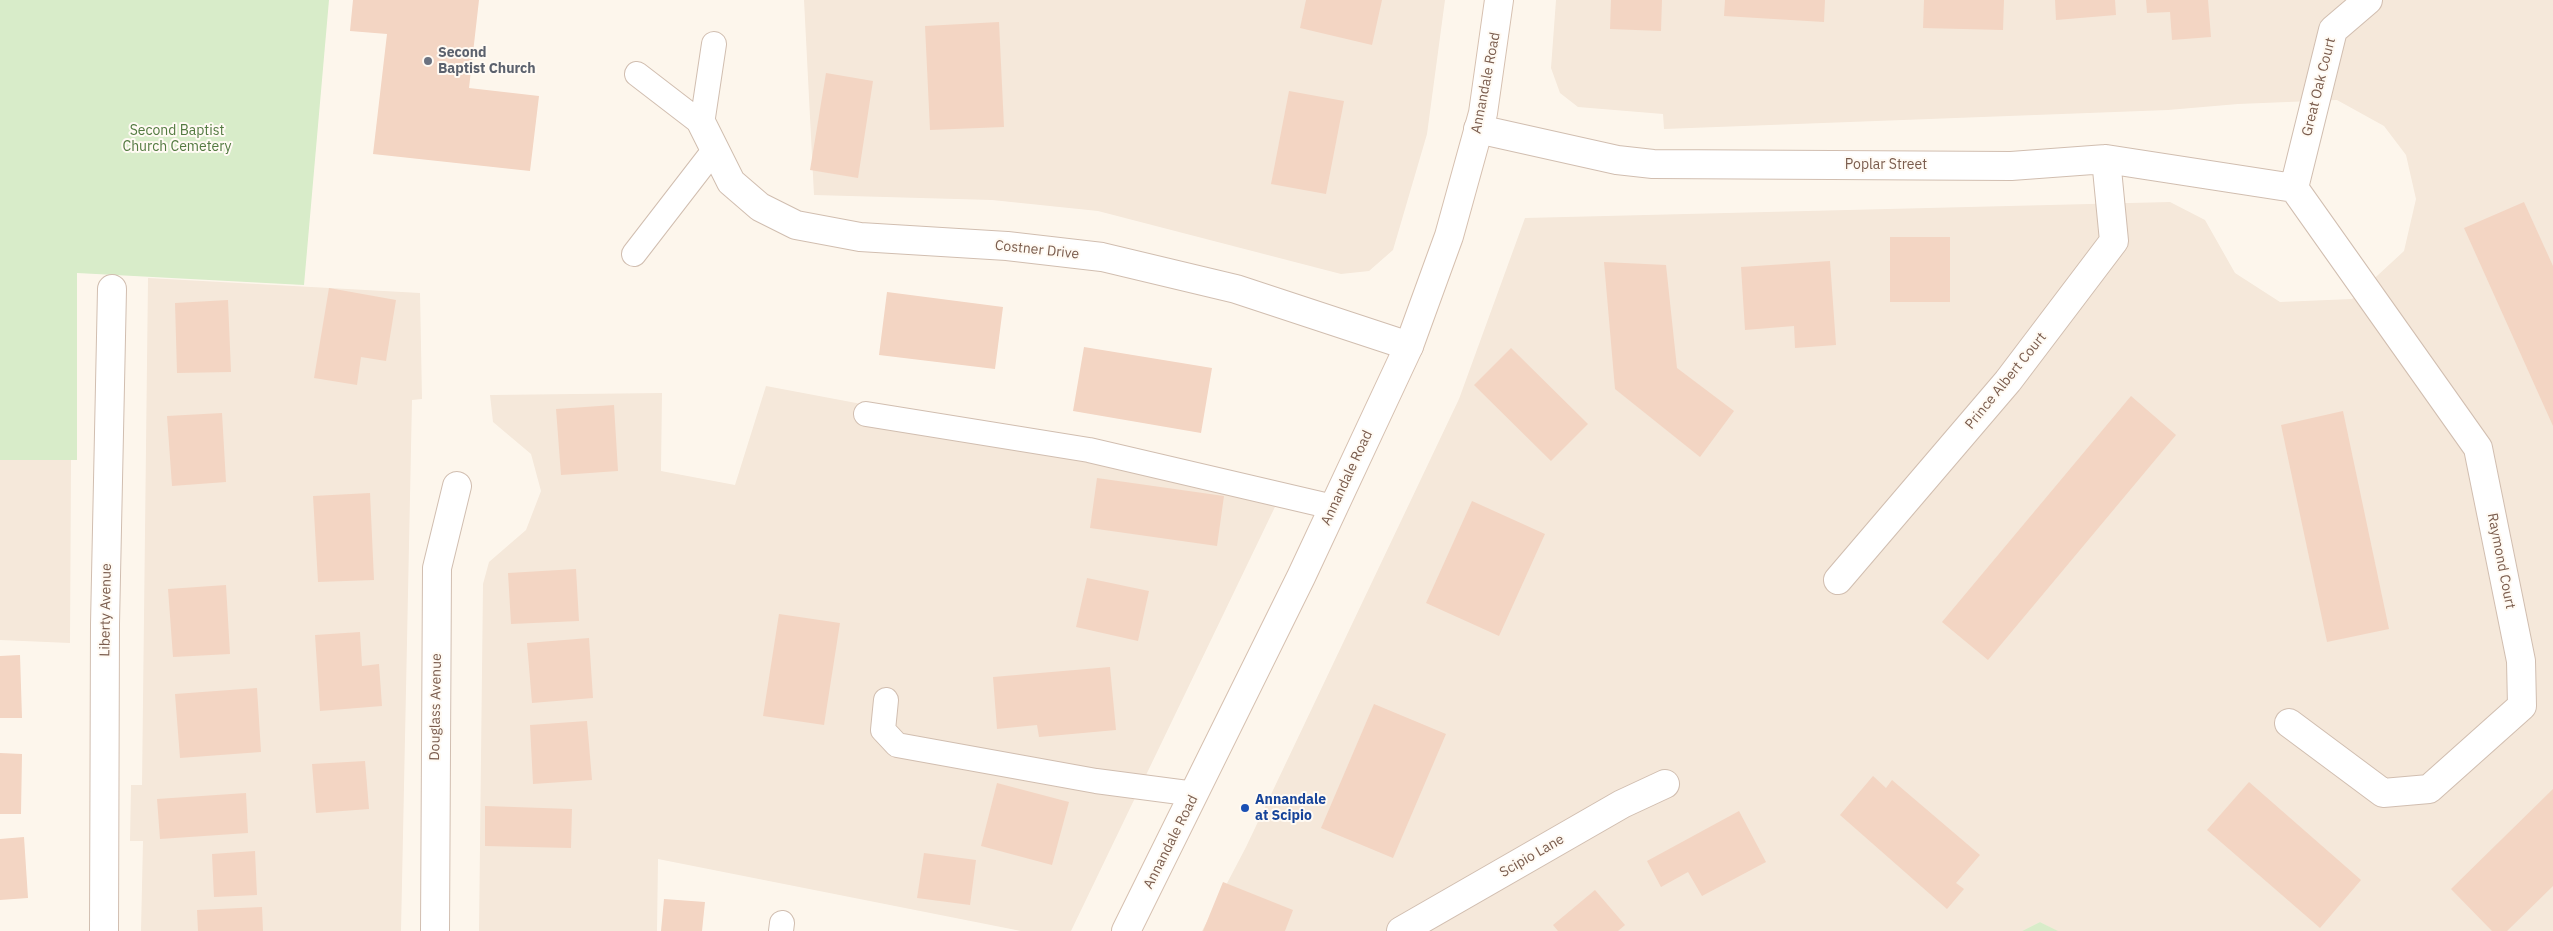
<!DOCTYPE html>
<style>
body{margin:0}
canvas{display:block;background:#fdf6ec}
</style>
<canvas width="2553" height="931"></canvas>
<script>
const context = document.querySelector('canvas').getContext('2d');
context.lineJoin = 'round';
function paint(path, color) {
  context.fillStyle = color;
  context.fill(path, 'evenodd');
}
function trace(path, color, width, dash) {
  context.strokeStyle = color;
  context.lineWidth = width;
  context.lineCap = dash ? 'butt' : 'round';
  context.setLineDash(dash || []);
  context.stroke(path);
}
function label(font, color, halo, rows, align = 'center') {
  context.font = font + ' "IBM Plex Sans",sans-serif';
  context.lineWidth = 4;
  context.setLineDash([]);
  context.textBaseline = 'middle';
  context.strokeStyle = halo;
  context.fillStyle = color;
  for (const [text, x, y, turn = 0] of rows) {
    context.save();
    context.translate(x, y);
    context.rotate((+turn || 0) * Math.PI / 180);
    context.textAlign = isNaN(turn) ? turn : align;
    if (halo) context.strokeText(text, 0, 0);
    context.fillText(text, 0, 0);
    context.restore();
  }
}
paint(new Path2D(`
 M 804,0 L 1445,0 L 1427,134 L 1393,250 L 1369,271 L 1341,274 L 1098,211 L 992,200 L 814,195 Z
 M 1556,0 L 2553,0 L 2553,931 L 2057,931 L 2040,922 L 2022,931 L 1202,931 L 1246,847 L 1459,399 L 1525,218 L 2170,202 L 2205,220 L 2235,273 L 2280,302 L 2352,299 L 2404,251 L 2416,199 L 2406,155 L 2384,126 L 2337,100 L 2238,104 L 2168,110 L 1664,129 L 1663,114 L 1578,107 L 1560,93 L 1551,68 Z
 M 148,278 L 420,293 L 422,399 L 412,400 L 401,931 L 141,931 L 143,841 L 130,841 L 131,785 L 142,785 Z
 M 766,386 L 1286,484 L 1071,931 L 1021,931 L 658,859 L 657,931 L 479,931 L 483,584 L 489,562 L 526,530 L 541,491 L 531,454 L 493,422 L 490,395 L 662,393 L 661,471 L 735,485 Z
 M 0,458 L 71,459 L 70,643 L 0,640 Z`), '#f5e8da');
paint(new Path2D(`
 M 0,0 L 329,0 L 304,285 L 77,273 L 77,460 L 0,460 Z
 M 2040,922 L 2058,931 L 2022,931 Z`), '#d8ecc9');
paint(new Path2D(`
 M 353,0 L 479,0 L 469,88 L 539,96 L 530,171 L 373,154 L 387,34 L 350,31 Z
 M 1306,0 L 1382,0 L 1372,45 L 1300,28 Z
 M 1611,0 L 1662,0 L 1661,31 L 1610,29 Z
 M 1725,0 L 1825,0 L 1824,22 L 1724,16 Z
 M 1924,0 L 2004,0 L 2003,30 L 1923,28 Z
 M 2055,0 L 2115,0 L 2116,15 L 2056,20 Z
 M 2146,0 L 2208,0 L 2211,37 L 2172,40 L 2170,12 L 2147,13 Z
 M 999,22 L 1004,127 L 930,130 L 925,26 Z
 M 826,73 L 873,81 L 858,178 L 810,170 Z
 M 1289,91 L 1344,101 L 1326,194 L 1271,184 Z
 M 2524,202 L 2553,266 L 2553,426 L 2464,228 Z
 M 1890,237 L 1950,237 L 1950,302 L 1890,302 Z
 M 1830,261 L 1836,345 L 1795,348 L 1794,326 L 1745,330 L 1741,267 Z
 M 1604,262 L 1666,265 L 1677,368 L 1734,411 L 1700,457 L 1615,389 Z
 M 329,288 L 396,300 L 386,361 L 361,357 L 357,385 L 314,378 Z
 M 887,292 L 1003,307 L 995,369 L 879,355 Z
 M 228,300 L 231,372 L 177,373 L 175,303 Z
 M 1084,347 L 1212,368 L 1201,433 L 1073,411 Z
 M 1511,348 L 1588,424 L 1551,461 L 1474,385 Z
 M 2131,396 L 2176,435 L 1988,660 L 1942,622 Z
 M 614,405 L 618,471 L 561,475 L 556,409 Z
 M 2343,411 L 2389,629 L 2327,642 L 2281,425 Z
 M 222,413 L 226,482 L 172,486 L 167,416 Z
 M 1097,478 L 1224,496 L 1217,546 L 1090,528 Z
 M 370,493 L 374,580 L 318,582 L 313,496 Z
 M 1472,501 L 1545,534 L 1499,636 L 1426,603 Z
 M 576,569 L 579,621 L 511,624 L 508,573 Z
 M 1087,578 L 1149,591 L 1138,641 L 1076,627 Z
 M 226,585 L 230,654 L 173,657 L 168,589 Z
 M 779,614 L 840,623 L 824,725 L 763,716 Z
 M 360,632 L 362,666 L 379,664 L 382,706 L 320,711 L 315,635 Z
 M 589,638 L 593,698 L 532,703 L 527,643 Z
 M 20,655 L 22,718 L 0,718 L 0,656 Z
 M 1110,667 L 1116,730 L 1039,737 L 1037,725 L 997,729 L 993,677 Z
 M 257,688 L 261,752 L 180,758 L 175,694 Z
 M 1374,704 L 1446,734 L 1393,858 L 1321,828 Z
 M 587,721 L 592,780 L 533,784 L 530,725 Z
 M 0,753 L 22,754 L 21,814 L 0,814 Z
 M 365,761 L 369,809 L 316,813 L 312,764 Z
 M 1873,776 L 1886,788 L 1892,780 L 1980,855 L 1956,883 L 1964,889 L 1947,909 L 1840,815 Z
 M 2249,782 L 2361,880 L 2320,928 L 2207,830 Z
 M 997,783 L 1069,802 L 1052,865 L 981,846 Z
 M 2553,789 L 2553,886 L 2507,931 L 2492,931 L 2451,889 Z
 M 246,793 L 248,833 L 160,839 L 157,799 Z
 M 485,806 L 572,809 L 571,848 L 485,846 Z
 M 1739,811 L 1766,862 L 1702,896 L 1688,872 L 1661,887 L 1647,861 Z
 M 24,837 L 28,898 L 0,900 L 0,839 Z
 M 255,851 L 257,895 L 214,897 L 212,854 Z
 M 924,853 L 976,860 L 970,905 L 917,898 Z
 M 1223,882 L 1293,910 L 1285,931 L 1203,931 Z
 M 1595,890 L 1625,925 L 1618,931 L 1558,931 L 1553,925 Z
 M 664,899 L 705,902 L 702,931 L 661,931 Z
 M 262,907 L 263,931 L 198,931 L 197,910 Z`), '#f3d5c3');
const lane = new Path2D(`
 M 637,74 L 702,124 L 714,44
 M 634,254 L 715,149
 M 866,414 L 1089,450 L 1333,507
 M 886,700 L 883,730 L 897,745 L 1096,781 L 1195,794
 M 781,931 L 782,923`);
const street = new Path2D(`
 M 702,124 L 731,182 L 760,207 L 796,225 L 860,237 L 1007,246 L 1102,257 L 1236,289 L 1409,346
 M 1478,129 L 1617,160 L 1653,164 L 2011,166 L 2106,159 L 2294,188
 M 2294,188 L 2333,30 L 2368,0
 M 1838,580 L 2008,381 L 2114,241 L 2106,159
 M 2289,723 L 2383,793 L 2429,789 L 2522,706 L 2521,661 L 2478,448 L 2294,188
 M 104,931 L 105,624 L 112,289
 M 435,931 L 437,568 L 457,486
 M 1401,931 L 1622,804 L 1665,784`);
const secondary = new Path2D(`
 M 1126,931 L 1301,577 L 1409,346 L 1449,236 L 1483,113 L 1499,0`);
trace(lane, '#d1beb0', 26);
trace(street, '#d1beb0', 30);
trace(secondary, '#d6c0b0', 30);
trace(lane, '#fff', 24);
trace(street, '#fff', 28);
trace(secondary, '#fff', 28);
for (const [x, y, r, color] of [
 [428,61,5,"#6b7280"],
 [1245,808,5,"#1a4fb4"]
]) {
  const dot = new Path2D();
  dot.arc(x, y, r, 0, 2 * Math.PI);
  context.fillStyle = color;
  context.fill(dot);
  trace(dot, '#fffaf3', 2);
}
label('bold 14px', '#5b616d', '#fffaf3', [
 ["Second",438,53],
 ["Baptist Church",438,69]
], 'left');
label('14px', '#7a5c4d', '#fffaf3', [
 ["Annandale Road",1486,83,-79],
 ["Great Oak Court",2319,87,-76],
 ["Poplar Street",1886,165],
 ["Costner Drive",1037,250,6],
 ["Prince Albert Court",2006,381,-51],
 ["Annandale Road",1347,478,-65],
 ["Raymond Court",2501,561,79],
 ["Liberty Avenue",106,610,-89],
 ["Douglass Avenue",436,707,-89],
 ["Annandale Road",1171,842,-63],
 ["Scipio Lane",1532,856,-30]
]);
label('14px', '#537a41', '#fffaf3', [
 ["Second Baptist",177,131],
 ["Church Cemetery",177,147]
]);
label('bold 14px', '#164399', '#fffaf3', [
 ["Annandale",1255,800],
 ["at Scipio",1255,816]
], 'left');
</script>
